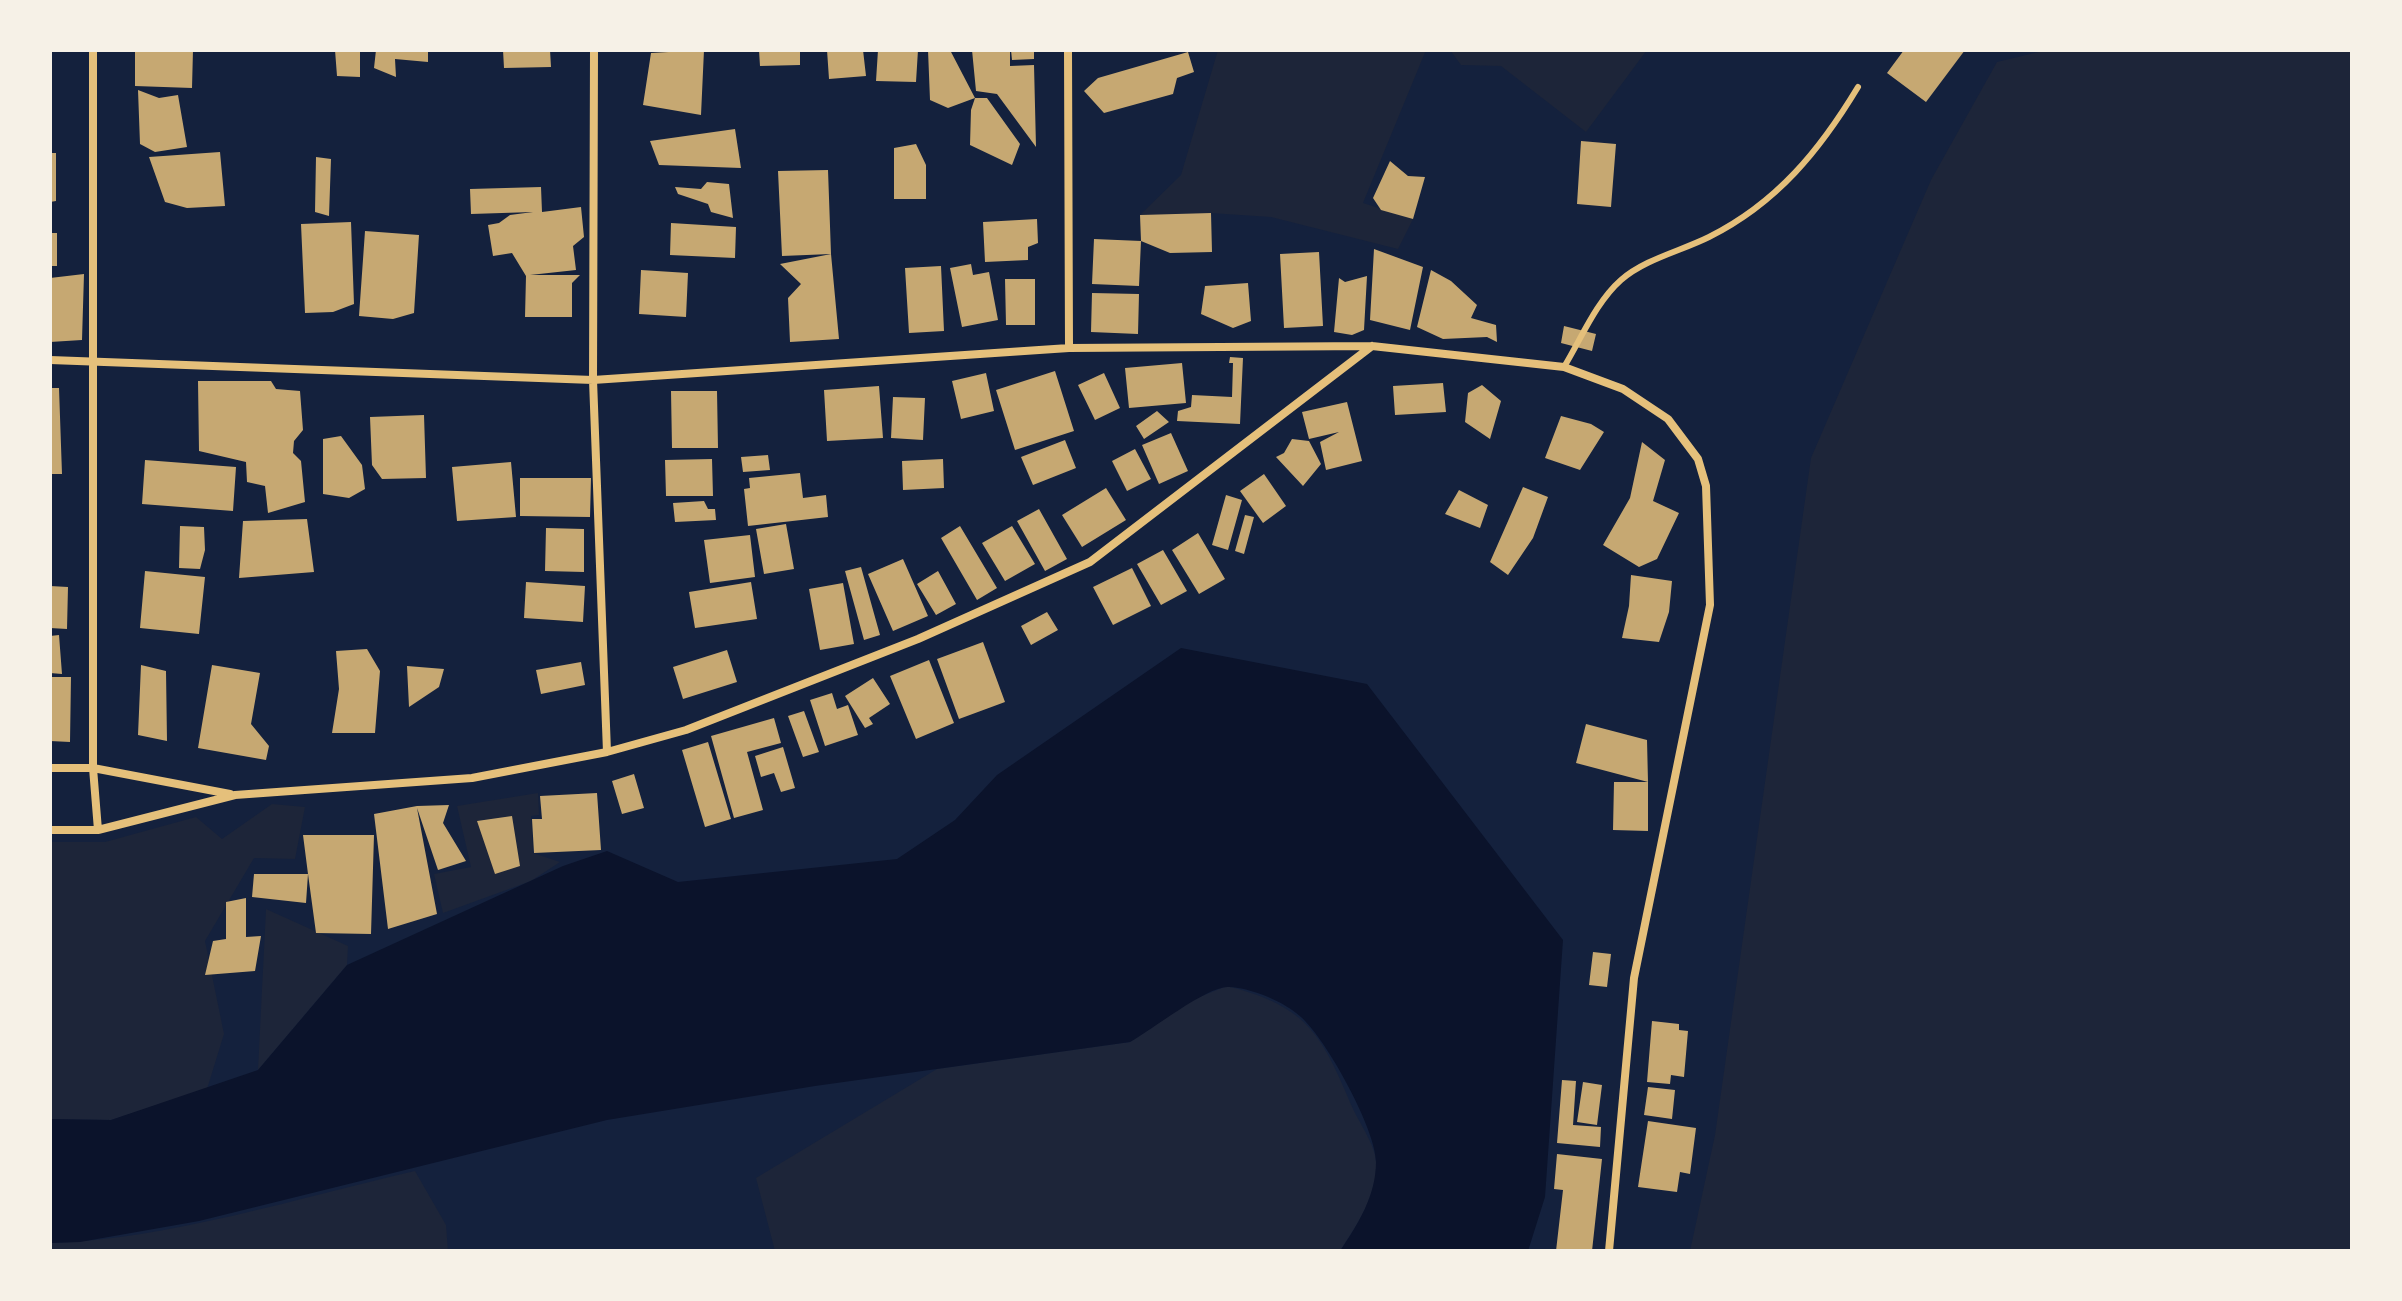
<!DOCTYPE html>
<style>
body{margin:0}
#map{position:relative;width:2402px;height:1301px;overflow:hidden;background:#14213d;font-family:Commissioner,sans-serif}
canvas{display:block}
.frame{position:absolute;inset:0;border:52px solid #f6f1e7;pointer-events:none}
</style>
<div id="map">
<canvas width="2402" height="1301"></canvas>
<div class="frame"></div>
</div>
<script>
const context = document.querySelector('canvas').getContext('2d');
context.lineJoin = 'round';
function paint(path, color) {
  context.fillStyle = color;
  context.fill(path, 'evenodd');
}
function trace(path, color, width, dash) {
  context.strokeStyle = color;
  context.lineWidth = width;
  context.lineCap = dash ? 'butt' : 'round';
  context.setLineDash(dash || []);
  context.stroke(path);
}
paint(new Path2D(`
 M 1218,50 L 1426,50 L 1363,203 L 1413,219 L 1398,249 L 1271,217 L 1210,213 L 1140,215 L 1181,175 Z
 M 1450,50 L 1647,50 L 1586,132 L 1501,66 L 1461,65 Z
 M 2047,50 L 2352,50 L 2352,1251 L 1690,1251 L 1715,1135 L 1811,458 L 1931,180 L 1997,62 Z
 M 538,793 L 539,815 L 531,816 L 533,853 L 560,862 L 531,881 L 443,913 L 434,874 L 471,867 L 457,806 Z
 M 272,804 L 305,807 L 295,859 L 254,858 L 205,941 L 224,1034 L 207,1089 L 111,1120 L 50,1119 L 50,842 L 105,842 L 196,817 L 222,839 Z
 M 266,909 L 348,946 L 347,965 L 258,1070 Z
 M 1227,986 C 1310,1007 1322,1036 1354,1111 C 1361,1125 1375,1146 1376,1161 C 1378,1194 1357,1225 1340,1251 L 775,1251 L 756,1178 L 937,1069 L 1130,1042 L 1192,1000 Z
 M 415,1171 L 446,1225 L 448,1251 L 50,1251 L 50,1243 C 165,1240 302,1197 415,1171 Z`), '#1d2539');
paint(new Path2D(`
 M 1181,648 L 1367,684 L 1563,940 L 1545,1197 L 1528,1251 L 1340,1251 C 1358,1224 1376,1196 1376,1162 C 1376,1129 1326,1039 1301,1017 C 1285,1002 1252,988 1229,987 C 1208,985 1152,1030 1130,1042 L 815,1086 L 607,1120 L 199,1221 L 80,1242 L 50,1243 L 50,1119 L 111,1120 L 258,1070 L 347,965 L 563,866 L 607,851 L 678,882 L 897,859 L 955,820 L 997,775 Z`), '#0b132b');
paint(new Path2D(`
 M 135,50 L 193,50 L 192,88 L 135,86 Z
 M 335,50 L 360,50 L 360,77 L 337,76 Z
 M 376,50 L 428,50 L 428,62 L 395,59 L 396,77 L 374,68 Z
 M 503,50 L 550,50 L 551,67 L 504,68 Z
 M 704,50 L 701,115 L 643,105 L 651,53 Z
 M 759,50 L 800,50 L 800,65 L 760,66 Z
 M 827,50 L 863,50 L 866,76 L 829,79 Z
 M 878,50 L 918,50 L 916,82 L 876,81 Z
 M 928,50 L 950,50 L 975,98 L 987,98 L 1020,144 L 1012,165 L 970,145 L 971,110 L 975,98 L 948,108 L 930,100 Z
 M 972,50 L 1010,50 L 1010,66 L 1034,65 L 1036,147 L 997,94 L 976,91 Z
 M 1011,50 L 1034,50 L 1034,59 L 1012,60 Z
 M 1904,50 L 1965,50 L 1926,102 L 1887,73 Z
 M 1188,52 L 1194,72 L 1177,78 L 1173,94 L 1104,113 L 1084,91 L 1098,78 Z
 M 138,90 L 159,98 L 178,95 L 187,147 L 155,152 L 140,144 Z
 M 735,129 L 741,168 L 659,165 L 650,141 Z
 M 1581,141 L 1616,144 L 1611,207 L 1577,204 Z
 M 916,144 L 926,165 L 926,199 L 894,199 L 894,148 Z
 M 220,152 L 225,206 L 187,208 L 165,202 L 149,157 Z
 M 50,153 L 56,153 L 56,201 L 50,202 Z
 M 316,157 L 331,159 L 329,216 L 315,212 Z
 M 1390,161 L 1408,176 L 1425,177 L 1413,219 L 1381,210 L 1373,198 Z
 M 828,170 L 831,254 L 782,256 L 778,171 Z
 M 707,182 L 729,184 L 733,218 L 711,212 L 708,204 L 678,194 L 675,187 L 701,189 Z
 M 541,187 L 542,212 L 581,207 L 584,237 L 573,246 L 576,270 L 530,275 L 580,275 L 572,283 L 572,317 L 525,317 L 526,276 L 512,253 L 493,256 L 488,225 L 499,223 L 510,215 L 533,212 L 471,214 L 470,189 Z
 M 1211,213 L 1212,252 L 1170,253 L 1141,241 L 1140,215 Z
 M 1037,219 L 1038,243 L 1028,247 L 1028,260 L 985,262 L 983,222 Z
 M 351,222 L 354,304 L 333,312 L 305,313 L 301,224 Z
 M 671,223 L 736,227 L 735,258 L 670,255 Z
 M 365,231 L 419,235 L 414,313 L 393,319 L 359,316 Z
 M 50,233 L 57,233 L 57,266 L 50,266 Z
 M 1094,239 L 1141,241 L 1139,286 L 1092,284 Z
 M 1374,249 L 1423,267 L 1410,330 L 1370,320 Z
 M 1319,252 L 1323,326 L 1284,328 L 1280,254 Z
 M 831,254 L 839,339 L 790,342 L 788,298 L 801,284 L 780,264 Z
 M 971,264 L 973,275 L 989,272 L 998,320 L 962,327 L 950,268 Z
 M 941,266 L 944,331 L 909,333 L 905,268 Z
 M 641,270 L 688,273 L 686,317 L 639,314 Z
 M 1431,270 L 1451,281 L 1477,305 L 1471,318 L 1496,325 L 1497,342 L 1487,337 L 1443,339 L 1417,327 Z
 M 84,274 L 82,340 L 50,342 L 50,278 Z
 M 1367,276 L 1364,330 L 1352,335 L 1334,332 L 1339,278 L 1345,282 Z
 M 1005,279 L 1035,279 L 1035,325 L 1006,325 Z
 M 1248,283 L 1251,321 L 1233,328 L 1201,314 L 1205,286 Z
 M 1092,293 L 1139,294 L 1138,334 L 1091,332 Z
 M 1564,326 L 1596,334 L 1592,351 L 1561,343 Z
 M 1230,357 L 1243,358 L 1240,424 L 1177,421 L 1178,411 L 1191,407 L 1192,395 L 1232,397 L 1233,363 L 1229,363 Z
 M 1182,363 L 1186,403 L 1129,408 L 1125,368 Z
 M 1055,371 L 1074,431 L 1015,450 L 996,390 Z
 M 986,373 L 994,411 L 961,419 L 952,381 Z
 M 1104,373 L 1120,408 L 1095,420 L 1078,385 Z
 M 198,381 L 271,381 L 276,389 L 300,391 L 303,430 L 294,441 L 293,453 L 301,461 L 305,502 L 268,513 L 265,486 L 247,482 L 246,462 L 199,451 Z
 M 1443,383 L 1446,412 L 1395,415 L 1393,386 Z
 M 1482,385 L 1501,401 L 1490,439 L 1465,422 L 1468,393 Z
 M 879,386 L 883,438 L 827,441 L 824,390 Z
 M 50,388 L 59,388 L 62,474 L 50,474 Z
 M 671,391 L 717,391 L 718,448 L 672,448 Z
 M 893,397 L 925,398 L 923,440 L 891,438 Z
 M 1347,402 L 1362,461 L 1326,470 L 1320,442 L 1339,432 L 1309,439 L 1302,412 Z
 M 1157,411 L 1169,422 L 1144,439 L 1136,426 Z
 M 424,415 L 426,478 L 382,479 L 372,465 L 370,417 Z
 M 1561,416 L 1591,424 L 1604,432 L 1580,470 L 1545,458 Z
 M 1171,433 L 1188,471 L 1159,484 L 1142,445 Z
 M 341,436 L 362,465 L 365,489 L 349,498 L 323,494 L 323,439 Z
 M 1292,439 L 1309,441 L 1321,464 L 1303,486 L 1276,457 L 1284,453 Z
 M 1065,440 L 1076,468 L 1033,485 L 1021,457 Z
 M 1642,442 L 1665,460 L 1653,501 L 1679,513 L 1657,559 L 1639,567 L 1603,545 L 1630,498 Z
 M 1135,449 L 1151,479 L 1127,491 L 1112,461 Z
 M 768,455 L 770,470 L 743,472 L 741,457 Z
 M 712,459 L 713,496 L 666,496 L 665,460 Z
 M 943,459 L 944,488 L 903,490 L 902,461 Z
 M 145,460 L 236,467 L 233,511 L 142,504 Z
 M 511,462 L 516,517 L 457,521 L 452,467 Z
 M 800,473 L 803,498 L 826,495 L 828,517 L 748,526 L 744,489 L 750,488 L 749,478 Z
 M 1264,474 L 1286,506 L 1263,523 L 1240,491 Z
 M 520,478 L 591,478 L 590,517 L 520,516 Z
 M 1523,487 L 1548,497 L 1533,538 L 1508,575 L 1490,562 Z
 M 1106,488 L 1126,520 L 1082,547 L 1062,515 Z
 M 1459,490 L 1488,505 L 1480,528 L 1445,514 Z
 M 1226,495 L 1242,500 L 1228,550 L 1212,545 Z
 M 704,501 L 708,509 L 715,509 L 716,520 L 675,522 L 673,503 Z
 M 1039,509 L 1067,559 L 1045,571 L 1017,521 Z
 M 1245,515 L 1254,517 L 1244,554 L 1235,551 Z
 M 307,519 L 314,572 L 239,578 L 243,521 Z
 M 786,524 L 794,569 L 764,574 L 756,529 Z
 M 180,526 L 204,527 L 205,550 L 200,569 L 179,568 Z
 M 960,526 L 997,588 L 977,600 L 941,538 Z
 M 1012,526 L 1035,564 L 1005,581 L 982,543 Z
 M 546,528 L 584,529 L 584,572 L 545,571 Z
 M 1198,533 L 1225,579 L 1199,594 L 1172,550 Z
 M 750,535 L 755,577 L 710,583 L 704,540 Z
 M 1163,550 L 1187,591 L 1161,605 L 1137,564 Z
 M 903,559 L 928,616 L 893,631 L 868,574 Z
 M 861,567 L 880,635 L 864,640 L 845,571 Z
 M 1132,568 L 1151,606 L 1113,625 L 1093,587 Z
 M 145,571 L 205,577 L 199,634 L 140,628 Z
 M 938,571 L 956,604 L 936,615 L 917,584 Z
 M 1631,575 L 1672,581 L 1669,612 L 1659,642 L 1622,638 L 1629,606 Z
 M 526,582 L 585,586 L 583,622 L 524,618 Z
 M 751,582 L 757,619 L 695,628 L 689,592 Z
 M 843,583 L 854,644 L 820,650 L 809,589 Z
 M 50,586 L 68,587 L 67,629 L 50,628 Z
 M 1047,612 L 1058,630 L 1031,645 L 1021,626 Z
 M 59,635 L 62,674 L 50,673 L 50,636 Z
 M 983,642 L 1005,702 L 959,719 L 937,659 Z
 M 367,649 L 380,671 L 375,733 L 332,733 L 339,689 L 336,651 Z
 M 727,650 L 737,682 L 683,699 L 673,667 Z
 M 929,660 L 954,723 L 916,739 L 890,676 Z
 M 581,662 L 585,685 L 541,694 L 536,670 Z
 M 141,665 L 166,671 L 167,741 L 138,735 Z
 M 212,665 L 260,673 L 251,724 L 269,746 L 266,760 L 198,748 Z
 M 407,666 L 444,669 L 439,687 L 409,707 Z
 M 50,677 L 71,677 L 70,742 L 50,741 Z
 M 873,678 L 890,704 L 869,718 L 873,724 L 865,728 L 845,696 Z
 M 832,693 L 837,709 L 848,705 L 858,735 L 825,746 L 810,700 Z
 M 804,711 L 819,752 L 803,757 L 788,716 Z
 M 774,718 L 781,743 L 747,752 L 763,810 L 734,818 L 711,736 Z
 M 1586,724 L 1647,740 L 1648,782 L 1576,763 Z
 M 708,742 L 731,819 L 705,827 L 682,750 Z
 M 783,747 L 795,788 L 781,792 L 774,773 L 761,777 L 755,756 Z
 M 634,774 L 644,808 L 622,814 L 612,781 Z
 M 1614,782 L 1648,782 L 1648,831 L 1613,830 Z
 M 597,793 L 601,850 L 534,853 L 532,819 L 542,819 L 540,796 Z
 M 449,805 L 443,823 L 466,861 L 438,870 L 417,808 L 437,914 L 388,929 L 374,814 L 417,806 Z
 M 512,816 L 520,866 L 495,874 L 477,821 Z
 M 303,835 L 374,835 L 371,934 L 316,933 L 308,874 L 306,903 L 252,897 L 254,874 L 308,874 Z
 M 246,898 L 246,937 L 261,936 L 255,971 L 205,975 L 213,941 L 226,939 L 226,902 Z
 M 1593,952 L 1611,954 L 1607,987 L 1589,985 Z
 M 1652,1021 L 1679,1024 L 1679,1030 L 1688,1031 L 1684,1077 L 1671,1075 L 1670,1084 L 1647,1082 Z
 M 1562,1080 L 1576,1081 L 1573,1125 L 1601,1127 L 1600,1147 L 1557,1143 Z
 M 1583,1082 L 1602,1085 L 1597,1125 L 1577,1122 Z
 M 1648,1087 L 1675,1090 L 1672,1119 L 1644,1115 Z
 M 1648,1121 L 1696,1128 L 1690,1174 L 1680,1172 L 1677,1192 L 1638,1187 Z
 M 1557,1154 L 1602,1159 L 1592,1251 L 1556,1251 L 1563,1190 L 1554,1189 Z`), '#c6a872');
trace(new Path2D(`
 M 1564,367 C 1581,339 1596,302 1621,280 C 1645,259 1681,251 1709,237 C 1777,203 1820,150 1858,87`), '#e5c07b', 6);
trace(new Path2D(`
 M 93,50 L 93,768 L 98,830
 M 594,50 L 593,380 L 607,752
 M 1068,50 L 1069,348
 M 50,360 L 593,380 L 1069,348 L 1372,346 L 1564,367 L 1623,389 L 1668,419 L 1698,459 L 1706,486 L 1710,605 L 1634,978 L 1609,1251
 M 50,768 L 93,768 L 230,794
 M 50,830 L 98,830 L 235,795 L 472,778 L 607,752 L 686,730 L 918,639 L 1090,562 L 1372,346`), '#e5c07b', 8);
</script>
